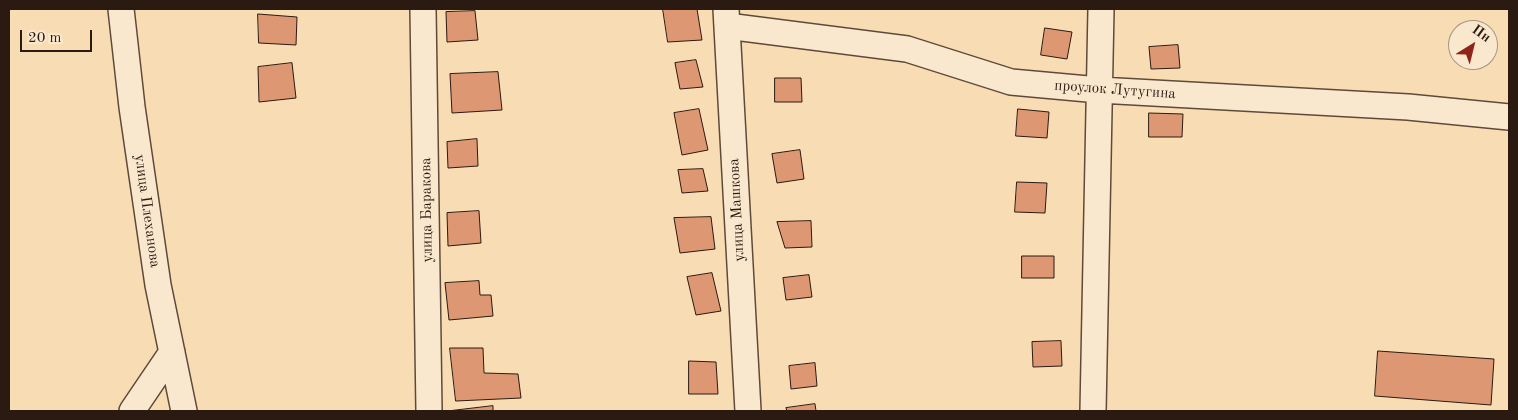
<!DOCTYPE html>
<meta charset="utf-8">
<style>
body{margin:0}
#map{position:relative;width:1518px;height:420px;overflow:hidden;background:#f8dcb3;font-family:"Old Standard TT",serif}
canvas{display:block}
.frame{position:absolute;inset:0;border:10px solid #2a1a12;pointer-events:none}
.north{position:absolute;left:1448px;top:20px;width:50px;height:50px;box-sizing:border-box;background:#fae8ce;border:1px solid #a79683;border-radius:50%;rotate:36deg;font-size:14px;font-weight:700;line-height:20px;text-align:center;color:#2a1a12}
.north::after{content:'';display:block;margin:auto;width:18px;height:22px;background:#8f2418;clip-path:polygon(50% 0,100% 100%,50% 72%,0 100%)}
.scale{position:absolute;left:20px;top:30px;width:72px;height:22px;box-sizing:border-box;border:2px solid #2a1a12;border-top:0;padding-left:6px;font-size:15px;line-height:18px;white-space:nowrap;color:#2a1a12;-webkit-text-stroke:4px #fae8ce;paint-order:stroke}
</style>
<div id="map">
<canvas width="1518" height="420"></canvas>
<div class="frame"></div>
<div class="north">Пн</div>
<div class="scale">20 m</div>
</div>
<script>
const context = document.querySelector('canvas').getContext('2d');
context.lineJoin = 'round';
function paint(path, color) {
  context.fillStyle = color;
  context.fill(path, 'evenodd');
}
function trace(path, color, width, dash) {
  context.strokeStyle = color;
  context.lineWidth = width;
  context.lineCap = dash ? 'butt' : 'round';
  context.setLineDash(dash || []);
  context.stroke(path);
}
function label(font, color, halo, rows, align = 'center') {
  context.font = font + ' "Old Standard TT",serif';
  context.lineWidth = 4;
  context.setLineDash([]);
  context.textBaseline = 'middle';
  context.strokeStyle = halo;
  context.fillStyle = color;
  for (const [text, x, y, turn = 0] of rows) {
    context.save();
    context.translate(x, y);
    context.rotate((+turn || 0) * Math.PI / 180);
    context.textAlign = isNaN(turn) ? turn : align;
    if (halo) context.strokeText(text, 0, 0);
    context.fillText(text, 0, 0);
    context.restore();
  }
}
const building = new Path2D(`
 M 663,9 L 697,9 L 702,40 L 668,42 Z
 M 475,11 L 478,40 L 447,42 L 446,12 Z
 M 258,14 L 297,17 L 296,45 L 259,43 Z
 M 1045,28 L 1072,32 L 1067,59 L 1041,55 Z
 M 1178,45 L 1180,68 L 1151,69 L 1149,47 Z
 M 696,60 L 703,87 L 680,89 L 675,63 Z
 M 292,63 L 296,98 L 259,102 L 258,67 Z
 M 498,72 L 502,110 L 452,113 L 450,74 Z
 M 775,78 L 801,78 L 802,102 L 775,102 Z
 M 699,109 L 708,150 L 682,155 L 674,113 Z
 M 1018,109 L 1049,112 L 1047,138 L 1016,136 Z
 M 1149,113 L 1183,114 L 1182,137 L 1149,137 Z
 M 477,139 L 478,166 L 448,168 L 447,142 Z
 M 800,150 L 804,179 L 777,183 L 772,154 Z
 M 703,169 L 708,191 L 682,193 L 678,170 Z
 M 1017,182 L 1047,183 L 1045,213 L 1015,212 Z
 M 479,211 L 481,243 L 448,246 L 447,213 Z
 M 711,217 L 715,249 L 680,253 L 674,218 Z
 M 811,221 L 812,247 L 785,248 L 777,222 Z
 M 1022,256 L 1054,256 L 1054,278 L 1022,278 Z
 M 712,273 L 721,311 L 696,315 L 687,277 Z
 M 809,275 L 812,297 L 786,300 L 783,278 Z
 M 479,281 L 480,295 L 491,295 L 493,316 L 449,320 L 445,283 Z
 M 1061,341 L 1062,366 L 1033,367 L 1032,342 Z
 M 450,348 L 483,348 L 484,373 L 518,374 L 521,398 L 456,401 Z
 M 1378,351 L 1494,359 L 1491,405 L 1375,396 Z
 M 689,361 L 716,362 L 718,394 L 689,394 Z
 M 815,363 L 817,386 L 791,389 L 789,366 Z
 M 815,404 L 816,411 L 787,411 L 786,408 Z
 M 493,406 L 493,411 L 448,411 Z`);
paint(building, '#dd9773');
trace(building, '#2a1a12', 1);
const minor = new Path2D(`
 M 121,9 L 132,107 L 158,285 L 184,411
 M 423,9 L 429,411
 M 726,9 L 748,411
 M 727,26 L 907,49 L 1011,82 L 1099,90 L 1408,107 L 1509,117
 M 132,411 L 172,352
 M 1093,411 L 1101,9`);
trace(minor, '#5e4a3a', 28);
trace(minor, '#fae8ce', 25);
label('15px', '#2a1a12', '#fae8ce', [
 ["проулок Лутугина",1115,90,4],
 ["улица Баракова",427,210,-91],
 ["улица Машкова",737,210,-93],
 ["улица Плеханова",147,211,82]
]);
</script>
